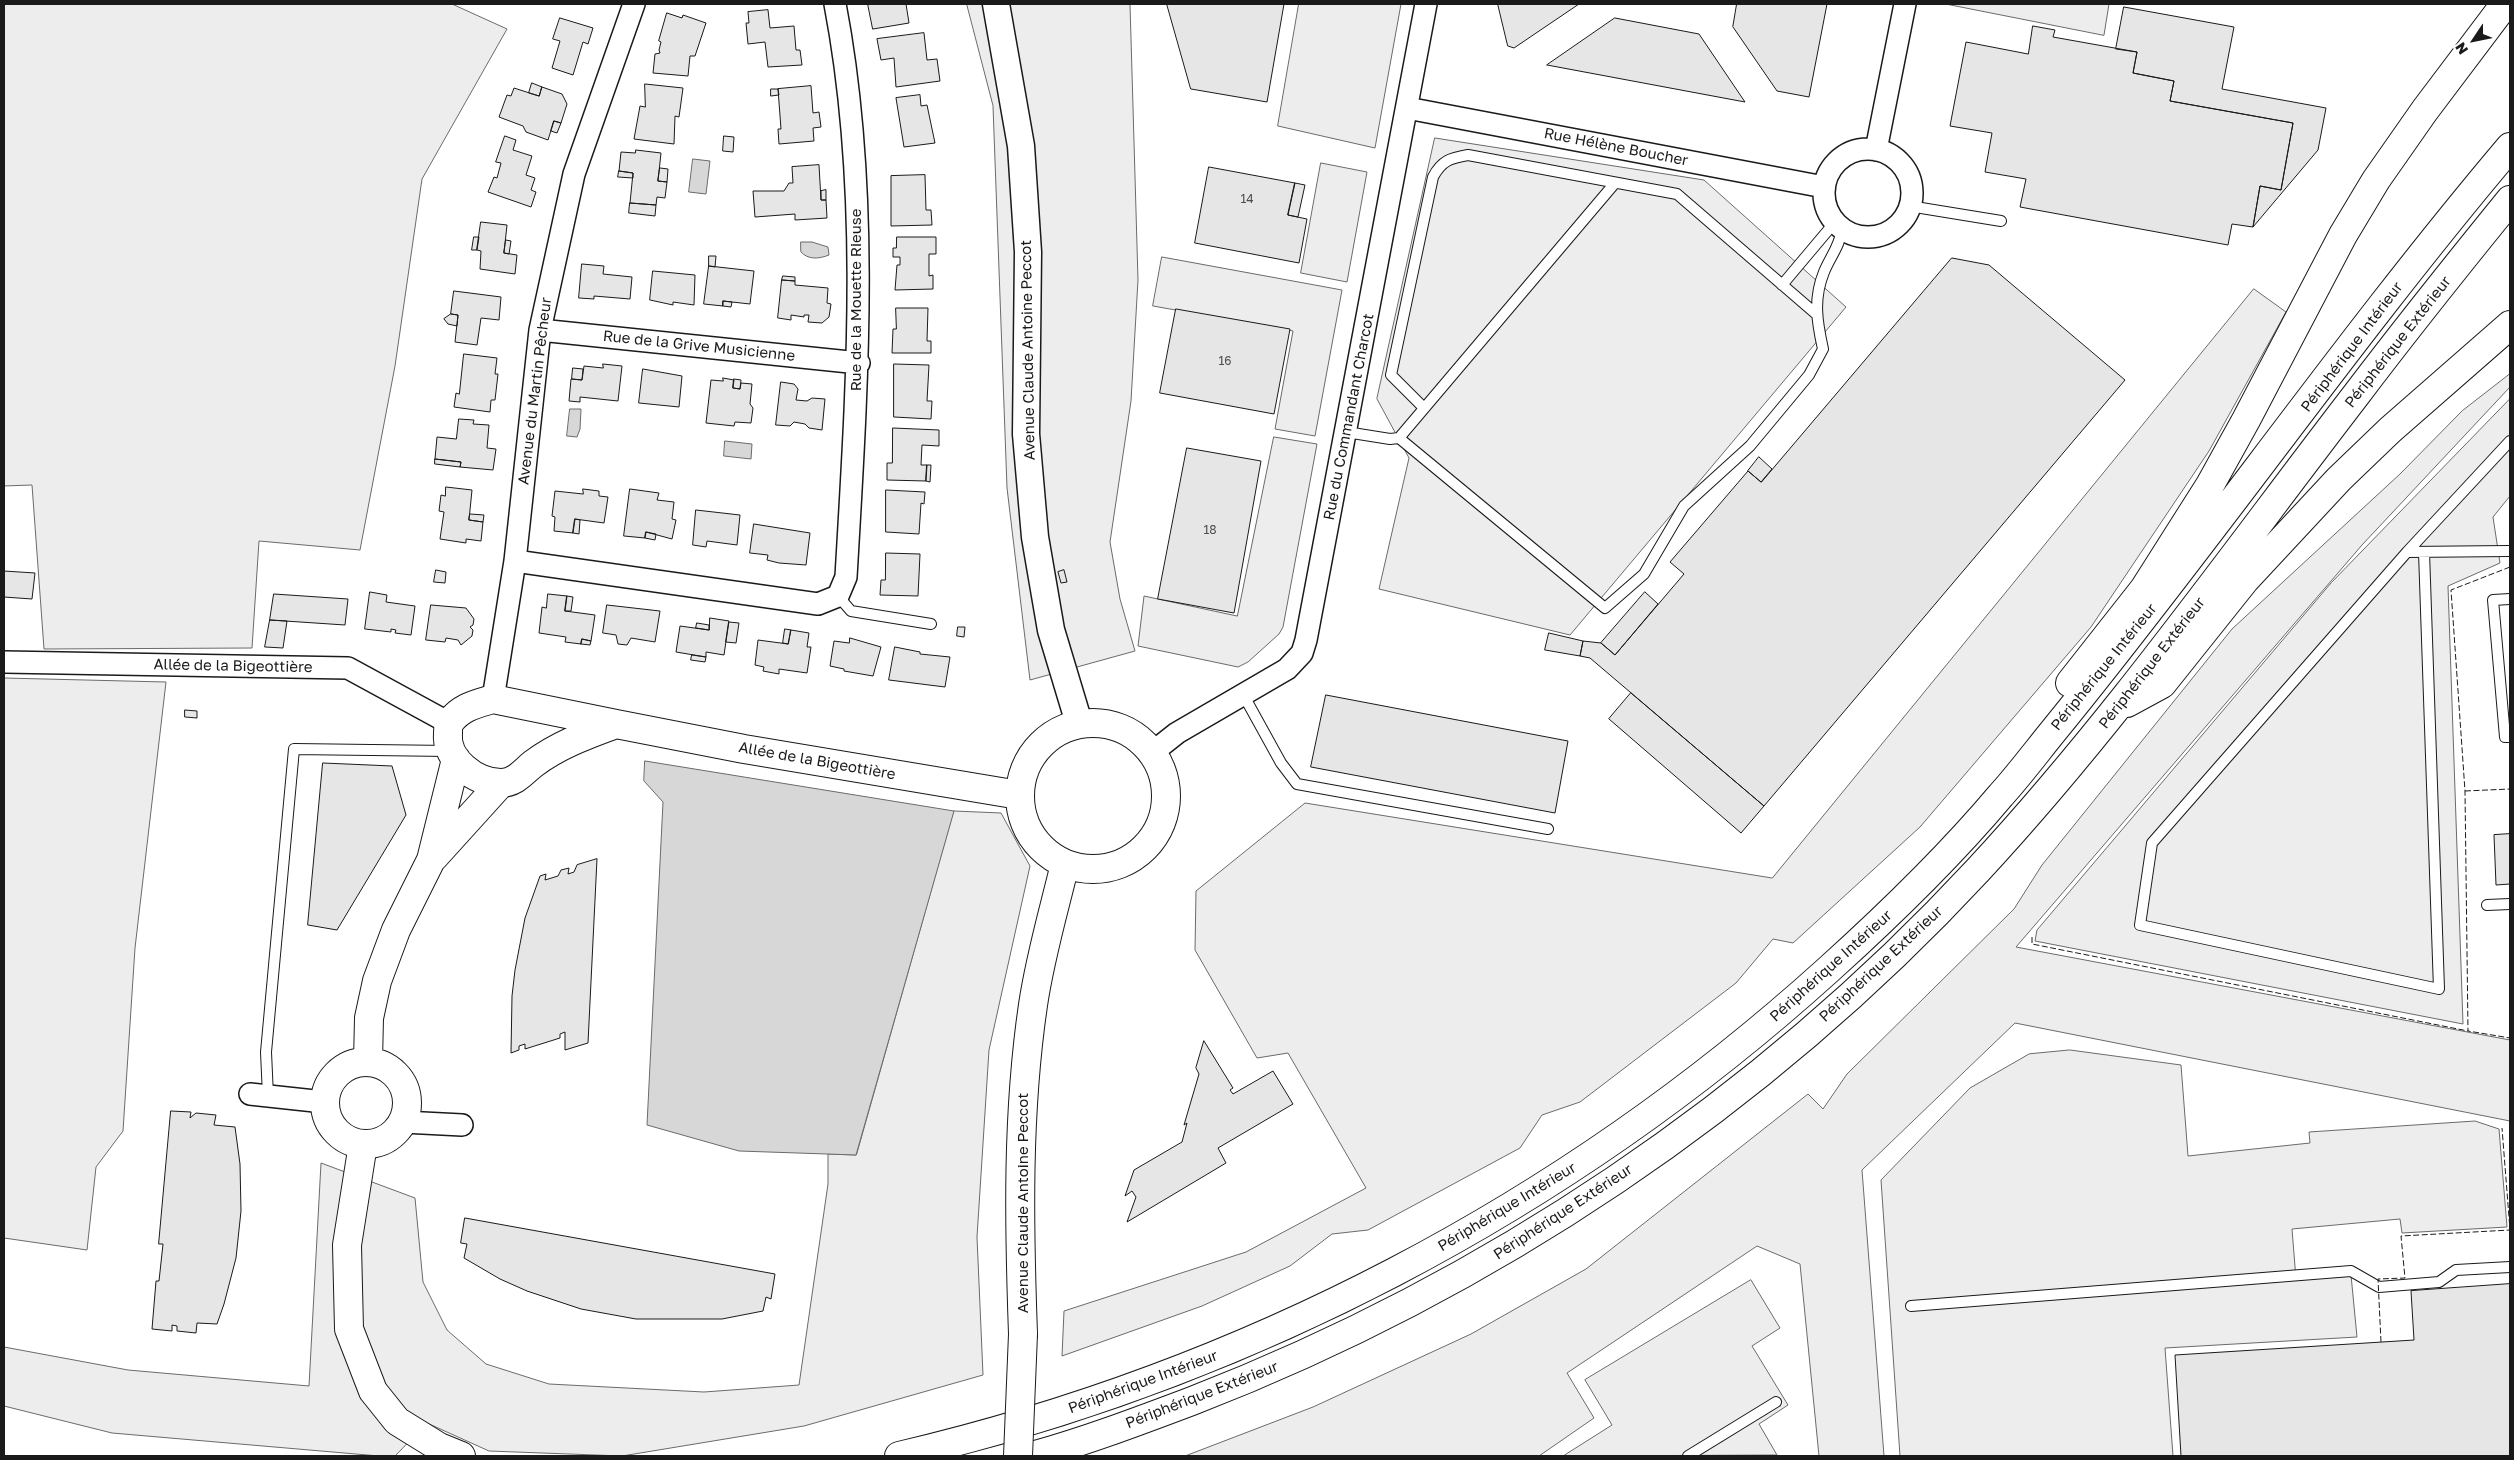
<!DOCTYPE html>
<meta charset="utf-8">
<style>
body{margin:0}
#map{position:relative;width:2514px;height:1460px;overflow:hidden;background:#fff;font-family:"Golos Text",sans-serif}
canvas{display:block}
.frame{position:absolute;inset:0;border:5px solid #1a1a1a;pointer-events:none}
.north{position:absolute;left:2449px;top:15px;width:50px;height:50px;-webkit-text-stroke:4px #fff;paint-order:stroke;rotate:236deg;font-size:14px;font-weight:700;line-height:20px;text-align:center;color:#1a1a1a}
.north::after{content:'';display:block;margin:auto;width:18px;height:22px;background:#1a1a1a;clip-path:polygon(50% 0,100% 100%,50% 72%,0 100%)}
</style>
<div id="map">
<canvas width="2514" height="1460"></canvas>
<div class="frame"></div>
<div class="north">N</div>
</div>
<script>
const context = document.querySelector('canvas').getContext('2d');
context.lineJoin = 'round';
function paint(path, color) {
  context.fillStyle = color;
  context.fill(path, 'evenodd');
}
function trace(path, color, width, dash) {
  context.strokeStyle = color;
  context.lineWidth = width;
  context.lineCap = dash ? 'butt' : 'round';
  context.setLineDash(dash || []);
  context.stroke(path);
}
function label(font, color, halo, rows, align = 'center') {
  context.font = font + ' "Golos Text",sans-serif';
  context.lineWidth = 4;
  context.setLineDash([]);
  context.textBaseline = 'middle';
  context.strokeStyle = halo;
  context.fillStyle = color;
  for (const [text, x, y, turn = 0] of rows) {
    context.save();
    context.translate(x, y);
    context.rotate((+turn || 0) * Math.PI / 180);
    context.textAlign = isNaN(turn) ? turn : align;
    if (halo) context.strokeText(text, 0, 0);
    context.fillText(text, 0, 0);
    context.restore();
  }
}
const built = new Path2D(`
 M 4,4 L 452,4 L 507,29 L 422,179 L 395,366 L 360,550 L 259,541 L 252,648 L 44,649 L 32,485 L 4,486 Z
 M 967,4 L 1130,4 L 1138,280 L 1131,401 L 1110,542 L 1120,599 L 1135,651 L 1030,680 L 1007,488 L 993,106 Z
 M 1299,4 L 1401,4 L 1375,148 L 1278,126 Z
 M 1946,4 L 2109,4 L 2104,35 Z
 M 1435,138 L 1704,180 L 1846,307 L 1570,635 L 1379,589 L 1409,458 L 1377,399 Z
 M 1321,163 L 1367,172 L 1347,282 L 1301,273 Z
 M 1162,257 L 1342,290 L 1315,436 L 1275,429 L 1293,331 L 1153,306 Z
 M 2254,289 L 2286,312 L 2209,451 L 2091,627 L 1920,827 L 1793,943 L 1773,939 L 1736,983 L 1580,1102 L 1542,1115 L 1520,1148 L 1368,1230 L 1332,1234 L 1290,1266 L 1202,1306 L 1062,1356 L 1064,1311 L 1246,1252 L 1366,1188 L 1288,1053 L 1257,1058 L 1195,950 L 1196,891 L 1305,803 L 1772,878 Z
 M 2510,374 L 2510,387 L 2362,545 L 2016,947 L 2510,1040 L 2510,1121 L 2015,1023 L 1862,1170 L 1884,1456 L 1819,1456 L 1800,1264 L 1757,1246 L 1567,1373 L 1594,1418 L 1539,1456 L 1185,1456 L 1313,1407 L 1471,1334 L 1586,1269 L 1808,1094 L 1823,1109 L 1847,1074 L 2014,909 L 2042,865 L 2232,629 L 2400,474 L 2462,411 Z
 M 2510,399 L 2510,496 L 2493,517 L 2500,563 L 2448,586 L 2463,1024 L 2035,941 L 2037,930 L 2331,583 Z
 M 1274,437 L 1317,444 L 1283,627 L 1279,634 L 1248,662 L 1238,667 L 1138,646 L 1144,596 L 1237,616 Z
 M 4,678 L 166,682 L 135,948 L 123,1131 L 96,1167 L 87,1250 L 4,1238 Z
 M 954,811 L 1001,813 L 1030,866 L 989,1050 L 977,1237 L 983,1375 L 804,1426 L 622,1456 L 489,1451 L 427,1423 L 395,1456 L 379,1456 L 112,1433 L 4,1406 L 4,1347 L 128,1370 L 309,1386 L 321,1163 L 415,1198 L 423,1282 L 447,1330 L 486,1364 L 549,1384 L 704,1392 L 799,1385 L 828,1184 L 828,1154 L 856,1155 Z
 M 2070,1050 L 2181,1065 L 2188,1156 L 2310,1143 L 2309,1132 L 2475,1121 L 2499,1129 L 2507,1227 L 2402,1233 L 2400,1219 L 2292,1229 L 2296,1279 L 2351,1275 L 2357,1337 L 2165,1348 L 2173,1456 L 1900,1456 L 1881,1180 L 1970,1088 L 2029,1054 Z
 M 1751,1280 L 1780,1328 L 1752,1346 L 1788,1405 L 1759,1424 L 1777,1455 L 1563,1456 L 1612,1425 L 1585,1380 Z`);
paint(built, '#ededed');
trace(built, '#6a6a6a', 1);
const water = new Path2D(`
 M 693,159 L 710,161 L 706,194 L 689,192 Z
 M 801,242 L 812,242 L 828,247 L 829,255 C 819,259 808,260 801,252 Z
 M 570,409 L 581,409 L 580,429 L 577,437 L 567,436 Z
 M 725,441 L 752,444 L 751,459 L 724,456 Z
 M 645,761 L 954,811 L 856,1155 L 739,1151 L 647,1125 L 663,802 L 644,781 Z`);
paint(water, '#d7d7d7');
trace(water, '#6a6a6a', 1);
const building = new Path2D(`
 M 868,4 L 906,4 L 909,23 L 873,29 Z
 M 1167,4 L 1284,4 L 1267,102 L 1191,89 Z
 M 1498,4 L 1579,4 L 1514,48 L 1508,46 Z
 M 1737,4 L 1827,4 L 1809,97 L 1777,91 L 1733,27 Z
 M 2124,7 L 2234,27 L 2222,89 L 2326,108 L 2318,150 L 2253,227 L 2260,186 L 2281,190 L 2293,123 L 2170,101 L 2174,81 L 2133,73 L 2137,52 L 2116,49 Z
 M 768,10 L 770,28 L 794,26 L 796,50 L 800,50 L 802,65 L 768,67 L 765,42 L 748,44 L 746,23 L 749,23 L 748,12 Z
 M 667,13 L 682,18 L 683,15 L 706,23 L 695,56 L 690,56 L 688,76 L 653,73 L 655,54 L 660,53 L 659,50 L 661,42 L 659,41 Z
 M 560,18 L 593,28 L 588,44 L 583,42 L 573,75 L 552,68 L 560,41 L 553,39 Z
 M 1615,18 L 1699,34 L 1745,102 L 1547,65 Z
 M 2033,26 L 2055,30 L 2053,37 L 2137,52 L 2133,73 L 2174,81 L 2170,101 L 2293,123 L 2281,190 L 2260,186 L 2253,227 L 2232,224 L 2228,245 L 2020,207 L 2026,179 L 1985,172 L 1992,133 L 1950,126 L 1966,42 L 2028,54 Z
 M 924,33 L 927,60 L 937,59 L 940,81 L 896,87 L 894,58 L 881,60 L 877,39 Z
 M 532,83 L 542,87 L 539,96 L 529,93 Z
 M 645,84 L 683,88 L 679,117 L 675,116 L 674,144 L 634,139 L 640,106 L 645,107 Z
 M 811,86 L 813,113 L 819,112 L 821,127 L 813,128 L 814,141 L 779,144 L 778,129 L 781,129 L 778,89 Z
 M 542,87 L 562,94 L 567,104 L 561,123 L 554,121 L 548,140 L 526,132 L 523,126 L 499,117 L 507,95 L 511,96 L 514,88 L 539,96 Z
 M 771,89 L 778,89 L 779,95 L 771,96 Z
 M 920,95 L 921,106 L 927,105 L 935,143 L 904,147 L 896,98 Z
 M 554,121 L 561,123 L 557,133 L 551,131 Z
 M 505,136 L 516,140 L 513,150 L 532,156 L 526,175 L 535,178 L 531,190 L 536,192 L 531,207 L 488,192 L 494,177 L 497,178 L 501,163 L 496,162 Z
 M 724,136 L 734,137 L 733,152 L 723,151 Z
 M 636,150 L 661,153 L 658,181 L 667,182 L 665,198 L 657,197 L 656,205 L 630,203 L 633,173 L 619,171 L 621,152 L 635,153 Z
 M 819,165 L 821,200 L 826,200 L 827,218 L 795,220 L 795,214 L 755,217 L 753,191 L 784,191 L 789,183 L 793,183 L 792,167 Z
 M 1209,167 L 1295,183 L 1288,215 L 1307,219 L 1299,263 L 1195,243 Z
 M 660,168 L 668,169 L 667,182 L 658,181 Z
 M 619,171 L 633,173 L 633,178 L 618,177 Z
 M 925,175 L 926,210 L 931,210 L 932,225 L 891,226 L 891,176 Z
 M 1295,183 L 1305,185 L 1298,217 L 1288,215 Z
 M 826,190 L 826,200 L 821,200 L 821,191 Z
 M 630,203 L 656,205 L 655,216 L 629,213 Z
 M 481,222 L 507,225 L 504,253 L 517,255 L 515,274 L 480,269 L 481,251 L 477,250 Z
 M 474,237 L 479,237 L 477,250 L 472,250 Z
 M 897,237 L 936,237 L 936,254 L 929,254 L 929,276 L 933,275 L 933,289 L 895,290 L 897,265 L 900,265 L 900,257 L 893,257 L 893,248 L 896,248 Z
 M 506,240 L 511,241 L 509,254 L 504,253 Z
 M 709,256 L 716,256 L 715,267 L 709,266 Z
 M 1952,258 L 1989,265 L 2125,380 L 1764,806 L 1590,658 L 1580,656 L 1583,641 L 1601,643 L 1615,655 L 1684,574 L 1670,562 L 1748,471 L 1761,482 Z
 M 582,264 L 604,266 L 603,274 L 632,277 L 630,299 L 594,296 L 594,299 L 579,298 Z
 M 709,266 L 754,271 L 750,304 L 723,301 L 723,306 L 704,304 Z
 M 653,271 L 695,275 L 694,305 L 673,302 L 673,305 L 650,300 Z
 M 783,276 L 795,277 L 795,281 L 782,280 Z
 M 782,280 L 795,281 L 795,285 L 828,288 L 827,303 L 831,304 L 829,317 L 822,323 L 808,322 L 809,315 L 804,315 L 804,317 L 791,315 L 791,320 L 778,318 Z
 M 454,291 L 501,297 L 499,320 L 481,318 L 477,345 L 455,342 L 458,315 L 451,314 Z
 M 723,301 L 732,302 L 731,307 L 723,306 Z
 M 896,308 L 928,308 L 927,341 L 931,341 L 931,353 L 892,353 L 893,329 L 896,329 Z
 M 1176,309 L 1290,329 L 1274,414 L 1160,393 Z
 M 451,314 L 458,315 L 457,326 L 448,324 L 444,319 Z
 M 464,354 L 497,358 L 495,374 L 498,374 L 495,400 L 491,400 L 490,412 L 454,407 L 456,393 L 459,394 Z
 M 603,364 L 622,366 L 618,401 L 580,397 L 580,402 L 569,401 L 571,379 L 582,380 L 584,366 L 603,368 Z
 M 894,364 L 929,365 L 927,401 L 932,401 L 931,419 L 894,417 Z
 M 573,368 L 583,369 L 582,380 L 572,379 Z
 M 643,369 L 682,376 L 679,407 L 639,403 Z
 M 723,378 L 734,380 L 733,388 L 740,389 L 741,383 L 752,384 L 750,404 L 753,408 L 751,423 L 735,422 L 734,426 L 706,423 L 711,380 L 723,381 Z
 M 734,379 L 741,380 L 740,389 L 733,388 Z
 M 781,382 L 794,384 L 798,389 L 796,400 L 807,401 L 812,398 L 825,399 L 822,430 L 809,428 L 805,424 L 794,422 L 790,426 L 776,425 Z
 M 459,419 L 474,420 L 473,424 L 489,425 L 487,448 L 496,449 L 493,470 L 460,467 L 461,462 L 435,459 L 437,437 L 456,439 Z
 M 893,428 L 939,430 L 939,446 L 922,445 L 921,465 L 927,465 L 926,481 L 887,480 L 887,463 L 892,463 Z
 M 1187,448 L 1261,461 L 1234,613 L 1158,599 Z
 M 1759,457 L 1772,469 L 1761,482 L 1748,471 Z
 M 435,459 L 461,462 L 460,467 L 435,464 Z
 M 927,465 L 931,465 L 930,482 L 926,481 Z
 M 446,487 L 472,490 L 469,520 L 483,522 L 481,541 L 466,539 L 466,543 L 440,539 L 444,512 L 439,511 L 441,495 L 445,496 Z
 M 583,489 L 599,491 L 599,496 L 608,497 L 604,523 L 575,519 L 573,533 L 554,531 L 555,517 L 552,516 L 555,491 L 583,494 Z
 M 630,489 L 659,493 L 657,500 L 674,502 L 672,519 L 676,520 L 672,539 L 646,532 L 645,538 L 624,536 Z
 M 886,490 L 925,492 L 924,504 L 921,503 L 919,534 L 886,532 Z
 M 696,510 L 740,515 L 737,545 L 707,541 L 706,547 L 693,545 Z
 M 470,514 L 484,515 L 483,522 L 469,520 Z
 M 575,519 L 580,520 L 579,534 L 573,533 Z
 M 754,524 L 810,533 L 806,565 L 779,563 L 767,560 L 768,555 L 750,553 Z
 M 646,532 L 656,534 L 655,540 L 645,538 Z
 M 886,553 L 920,554 L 918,596 L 880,595 L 881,580 L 885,580 Z
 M 436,570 L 446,572 L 445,583 L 434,582 Z
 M 1064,570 L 1067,582 L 1061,583 L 1058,572 Z
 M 4,571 L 35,573 L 32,599 L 4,597 Z
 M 370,592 L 387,595 L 386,602 L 415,606 L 411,635 L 395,633 L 396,630 L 391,629 L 391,632 L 365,629 Z
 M 1645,592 L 1658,604 L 1615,655 L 1601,643 Z
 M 274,594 L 348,599 L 345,625 L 270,620 Z
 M 548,594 L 567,596 L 565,611 L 595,615 L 591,641 L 582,639 L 581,644 L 565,642 L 566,637 L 539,633 L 542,607 L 546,608 Z
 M 567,596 L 573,597 L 571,611 L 565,611 Z
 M 431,605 L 466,608 L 474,619 L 473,625 L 470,627 L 473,630 L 472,636 L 461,645 L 458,640 L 446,638 L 445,642 L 426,640 Z
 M 607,605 L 660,611 L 655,642 L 631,638 L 627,645 L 618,644 L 616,635 L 603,633 Z
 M 710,618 L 729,621 L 724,655 L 706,652 L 706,657 L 676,652 L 680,626 L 709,630 Z
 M 270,620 L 287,621 L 283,648 L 265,647 Z
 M 729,622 L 739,623 L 736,643 L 726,642 Z
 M 697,623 L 709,625 L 709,630 L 696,628 Z
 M 958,627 L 965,627 L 964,637 L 957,636 Z
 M 785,629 L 791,630 L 788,644 L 783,643 Z
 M 791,630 L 809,633 L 807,647 L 811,647 L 807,673 L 779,669 L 779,674 L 763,671 L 764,667 L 755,665 L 758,640 L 788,644 Z
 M 1549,633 L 1583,641 L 1580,656 L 1545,650 Z
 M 850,638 L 881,647 L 873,676 L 844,671 L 844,669 L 830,666 L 834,641 L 849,643 Z
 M 582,639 L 591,641 L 590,645 L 581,644 Z
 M 895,647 L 920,652 L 920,654 L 950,657 L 945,687 L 889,680 Z
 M 692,655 L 706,657 L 705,662 L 691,660 Z
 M 1631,693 L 1764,806 L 1741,833 L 1609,719 Z
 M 1326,695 L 1568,741 L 1555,813 L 1311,767 Z
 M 185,710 L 197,711 L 197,718 L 185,717 Z
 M 323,763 L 392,766 L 406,815 L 337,930 L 308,925 Z
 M 2510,834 L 2510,884 L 2496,885 L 2494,835 Z
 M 597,859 L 588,1043 L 565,1050 L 565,1032 L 560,1034 L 560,1038 L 525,1049 L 525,1044 L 519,1046 L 519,1050 L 511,1053 L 512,996 L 515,970 L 525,918 L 540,876 L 546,874 L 545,880 L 558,876 L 561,870 L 569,868 L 568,874 L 574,872 L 577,865 Z
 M 1204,1041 L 1233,1088 L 1230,1090 L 1233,1094 L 1273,1071 L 1293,1104 L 1218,1148 L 1226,1163 L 1127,1222 L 1136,1197 L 1132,1191 L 1125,1196 L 1134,1170 L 1182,1142 L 1187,1123 L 1184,1125 L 1199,1074 L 1196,1068 Z
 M 171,1111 L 191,1112 L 190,1118 L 196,1113 L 216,1115 L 214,1125 L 235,1127 L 240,1164 L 241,1211 L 236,1258 L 224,1304 L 217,1324 L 197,1323 L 196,1333 L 177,1331 L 177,1326 L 172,1325 L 172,1331 L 152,1329 L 156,1281 L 159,1281 L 163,1244 L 159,1244 Z
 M 465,1218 L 775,1274 L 771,1299 L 766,1297 L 763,1311 L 722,1319 L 636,1319 L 581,1309 L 527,1291 L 500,1279 L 464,1258 L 467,1244 L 461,1243 Z
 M 2510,1284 L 2510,1456 L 2181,1456 L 2175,1355 L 2414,1340 L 2411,1291 Z`);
paint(building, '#e6e6e6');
trace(building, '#1a1a1a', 1);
const service = new Path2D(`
 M 1909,206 L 2001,221
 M 1782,285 L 1835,222
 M 1424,408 L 1391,375 L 1433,177 C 1442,160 1451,158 1468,155 L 1677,194 L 1815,313
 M 1346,432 L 1390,439 L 1399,438 L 1605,608 L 1644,574 L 1684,506 L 1750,446 L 1809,375 L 1823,349 C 1817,322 1813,299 1824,272 C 1830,257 1840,246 1842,229
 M 1399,438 L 1615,183
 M 2407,552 L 2510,441
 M 2424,552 L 2439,989 L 2140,925 L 2152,843 L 2407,552 L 2510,551
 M 838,596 L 851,611 L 931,624
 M 2510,599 L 2493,600 L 2505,737 L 2510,737
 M 1244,696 L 1281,763 L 1297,784 L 1548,829
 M 2487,905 L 2510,904
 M 268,1096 L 266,1052 L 294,749 L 449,751
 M 1911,1306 L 2351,1271 L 2379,1287 L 2439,1282 L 2456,1270 L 2510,1267
 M 1688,1456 L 1776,1402`);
const minor = new Path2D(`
 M 1407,108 L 1824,187
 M1824 193a44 44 0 1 1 88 0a44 44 0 1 1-88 0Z
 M 1876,150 L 1905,4
 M 540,330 L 859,363
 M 515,561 L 818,604 L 838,596 L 846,577 C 857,387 871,192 835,4
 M 4,662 L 348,668 L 449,723
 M 493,699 L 515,561 L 540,330 L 574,174 L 634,4
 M 1153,752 L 1177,733 L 1287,669 L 1302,653 L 1306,640 L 1426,4
 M 250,1094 L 324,1102
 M 403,1122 L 462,1125`);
const tertiary = new Path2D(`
 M 996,4 L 1021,146 L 1028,252 L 1026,434 L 1035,537 L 1051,630 L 1079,723`);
const secondary = new Path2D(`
 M 493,699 L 616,724 C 586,735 558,745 533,764 C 523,772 515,783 501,783 C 476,783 445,760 448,733 C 448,729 448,725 450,722 C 461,707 476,704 493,699 Z
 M1020 796a73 73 0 1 1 146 0a73 73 0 1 1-146 0Z
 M 616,724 L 744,749 L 1019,795
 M 434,857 L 501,783
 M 368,1061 L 369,1018 L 377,981 L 396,930 L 431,860 L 456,759
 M325 1103a41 41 0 1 1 82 0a41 41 0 1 1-82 0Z
 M 1023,1334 C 1019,1223 1017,1114 1033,1005 C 1040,957 1054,910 1065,864`);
const trunk = new Path2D(`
 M 2070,683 L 2144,589 L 2210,485 L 2246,420 L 2343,235 L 2376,180 L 2425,110 L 2505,4
 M 2127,703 L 2162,684 L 2245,580 L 2339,479 L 2390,430 L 2510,325
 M 363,1144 L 347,1245 L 349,1329 L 373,1391 L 397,1421 L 439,1447 L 461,1456
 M 899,1456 C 1245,1375 1565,1208 1828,970 C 1889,915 1948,858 2001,795 C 2020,774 2037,751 2055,729 C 2211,538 2351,335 2510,147
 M 1032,1456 C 1086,1441 1139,1421 1192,1401 C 1489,1286 1761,1104 1978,870 C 2116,721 2232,556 2356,395 C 2406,329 2458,264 2510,200`);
trace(service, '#1a1a1a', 12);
trace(minor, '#1a1a1a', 24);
trace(tertiary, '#1a1a1a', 29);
trace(secondary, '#1a1a1a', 30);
trace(trunk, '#1a1a1a', 30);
trace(service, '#fff', 10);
trace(minor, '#fff', 21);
trace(tertiary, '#fff', 26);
trace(secondary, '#fff', 28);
trace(trunk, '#fff', 28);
const secondaryBridge = new Path2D(`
 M 1018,1456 L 1023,1334`);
trace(secondaryBridge, '#1a1a1a', 30, []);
trace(secondaryBridge, '#fff', 28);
trace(new Path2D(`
 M 2510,567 L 2451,590 L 2465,791 L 2468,1031 L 2510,1038
 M 2465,791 L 2510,789
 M 2032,937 L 2032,944 L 2468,1031
 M 2381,1342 L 2378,1279 L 2405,1278 L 2401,1236 L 2510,1230 L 2502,1128`), '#1a1a1a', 1, [6, 2.5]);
label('12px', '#4d4d4d', null, [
 ["14",1247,199],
 ["16",1225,361],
 ["18",1210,530]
]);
label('15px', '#1a1a1a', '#fff', [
 ["Rue Hélène Boucher",1616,147,11],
 ["Rue de la Mouette Rieuse",856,300,-90],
 ["Périphérique Extérieur",2398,342,-52],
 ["Rue de la Grive Musicienne",699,346,6],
 ["Périphérique Intérieur",2352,347,-53],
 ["Avenue Claude Antoine Peccot",1028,350,-91],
 ["Avenue du Martin Pêcheur",535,391,-83],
 ["Rue du Commandant Charcot",1349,417,-79],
 ["Périphérique Extérieur",2152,663,-52],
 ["Allée de la Bigeottière",233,666,1],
 ["Périphérique Intérieur",2104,667,-51],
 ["Allée de la Bigeottière",817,761,10],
 ["Périphérique Extérieur",1881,964,-43],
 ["Périphérique Intérieur",1831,966,-42],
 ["Avenue Claude Antoine Peccot",1023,1203,-90],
 ["Périphérique Intérieur",1507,1207,-31],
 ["Périphérique Extérieur",1563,1212,-33],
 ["Périphérique Intérieur",1143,1382,-20],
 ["Périphérique Extérieur",1202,1395,-21]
]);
</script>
